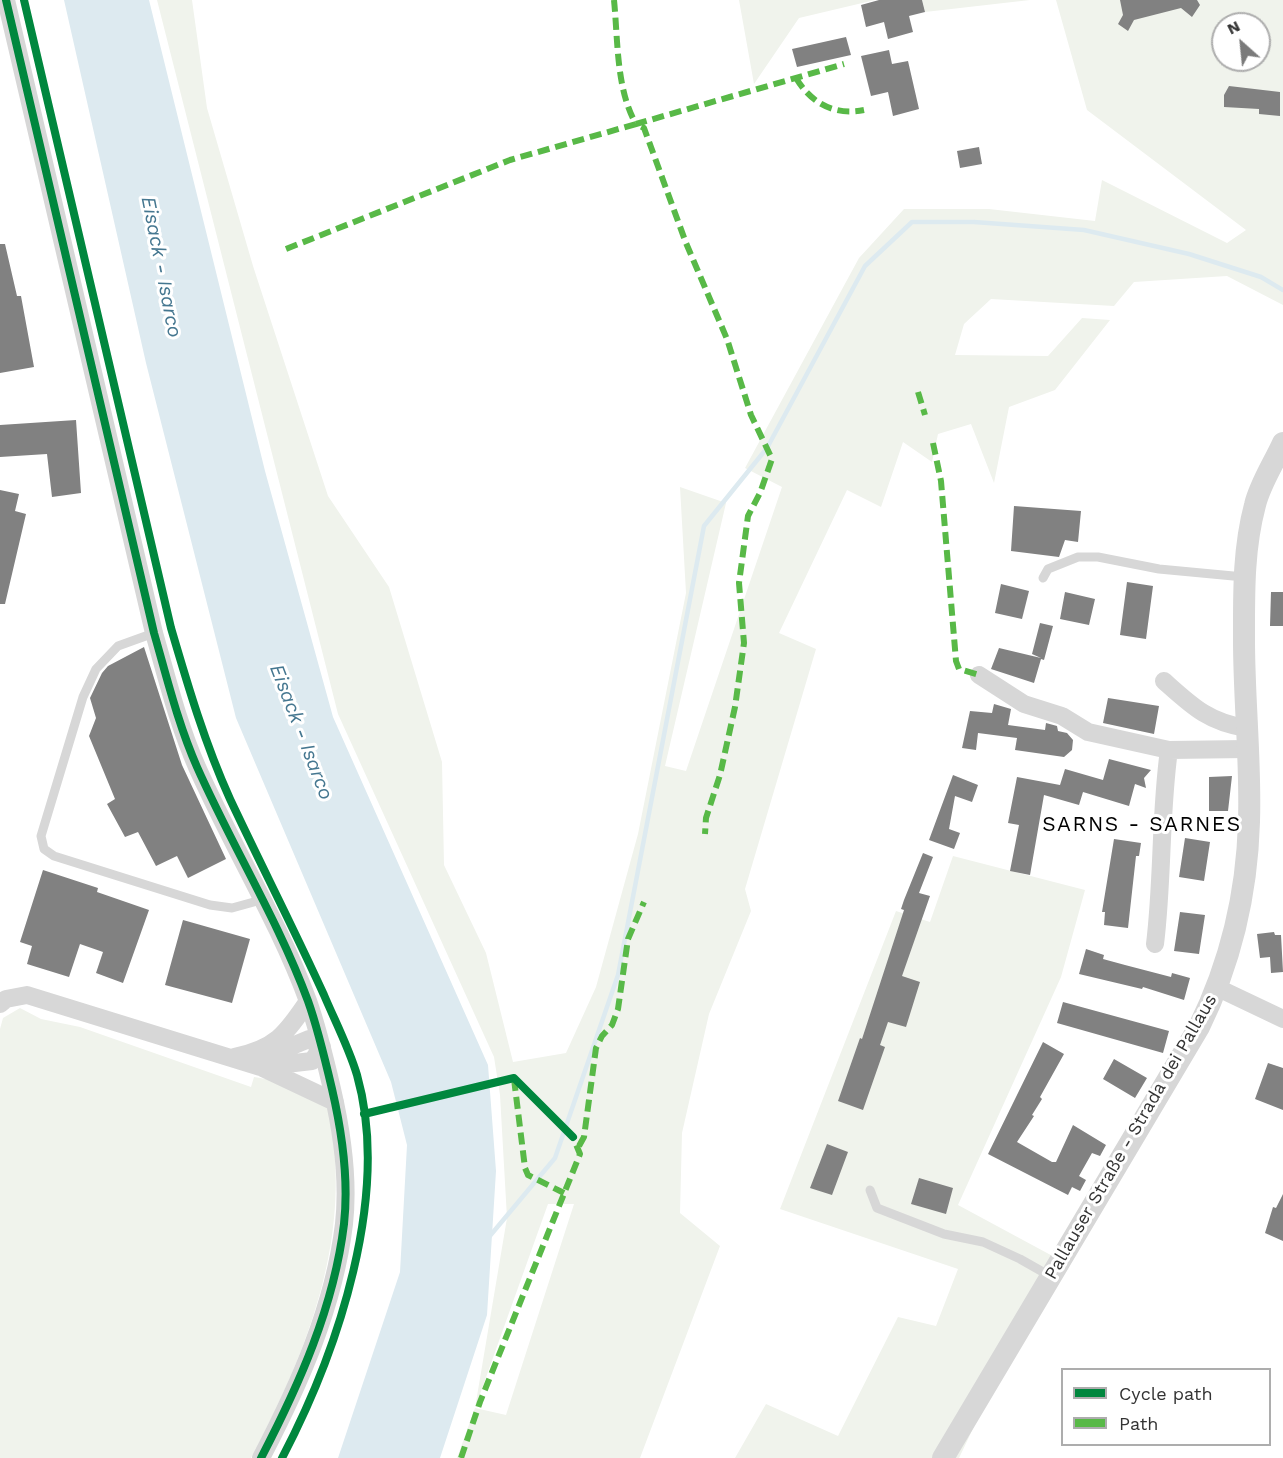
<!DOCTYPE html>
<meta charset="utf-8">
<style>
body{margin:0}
#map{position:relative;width:1283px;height:1458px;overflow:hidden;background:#fff;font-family:"Work Sans",sans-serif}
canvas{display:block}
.legend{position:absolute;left:1061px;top:1368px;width:210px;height:78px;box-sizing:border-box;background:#fff;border:2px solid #adadad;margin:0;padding:8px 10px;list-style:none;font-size:18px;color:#333}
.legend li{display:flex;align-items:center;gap:12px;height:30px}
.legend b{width:30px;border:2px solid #adadad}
.north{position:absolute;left:1211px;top:12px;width:60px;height:60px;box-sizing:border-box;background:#fff;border:2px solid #adadad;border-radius:50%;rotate:333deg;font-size:16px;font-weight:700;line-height:24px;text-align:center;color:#333}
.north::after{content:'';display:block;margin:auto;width:21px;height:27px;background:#7a7a7a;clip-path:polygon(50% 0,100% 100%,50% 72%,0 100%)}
</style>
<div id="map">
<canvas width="1283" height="1458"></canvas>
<ul class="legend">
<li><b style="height:8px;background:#00873e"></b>Cycle path</li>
<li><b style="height:8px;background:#58b947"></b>Path</li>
</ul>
<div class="north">N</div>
</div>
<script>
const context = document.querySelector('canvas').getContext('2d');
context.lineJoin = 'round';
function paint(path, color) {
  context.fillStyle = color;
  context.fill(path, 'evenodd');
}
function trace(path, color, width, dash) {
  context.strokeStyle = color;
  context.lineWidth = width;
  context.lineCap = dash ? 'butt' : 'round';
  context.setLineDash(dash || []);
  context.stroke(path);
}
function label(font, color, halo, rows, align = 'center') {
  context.font = font + ' "Work Sans",sans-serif';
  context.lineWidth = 6;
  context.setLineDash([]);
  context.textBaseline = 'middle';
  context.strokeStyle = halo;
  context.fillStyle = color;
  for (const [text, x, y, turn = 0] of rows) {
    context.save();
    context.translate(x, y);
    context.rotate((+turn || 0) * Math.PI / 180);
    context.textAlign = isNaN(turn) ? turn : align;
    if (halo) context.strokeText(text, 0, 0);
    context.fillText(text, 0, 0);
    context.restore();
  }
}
paint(new Path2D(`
 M 157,0 L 192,0 L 207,108 L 253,266 L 328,496 L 389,587 L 442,762 L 444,865 L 486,953 L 513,1062 L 566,1053 L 596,987 L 638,834 L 686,593 L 680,487 L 726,503 L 665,766 L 686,771 L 782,487 L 745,468 L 859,258 L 904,209 L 989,209 L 1095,221 L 1102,180 L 1227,243 L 1246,230 L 1087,110 L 1056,0 L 1283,0 L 1283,305 L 1227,276 L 1134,282 L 1114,306 L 991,299 L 964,324 L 955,355 L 1048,356 L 1082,318 L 1110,320 L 1055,390 L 1009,407 L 994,483 L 971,424 L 938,434 L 932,462 L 903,442 L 881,507 L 847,490 L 779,633 L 816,649 L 745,889 L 751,911 L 709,1014 L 682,1133 L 680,1213 L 720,1246 L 640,1458 L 457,1458 L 475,1408 L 507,1218 L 500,1095 L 494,1057 L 338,714 ZM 1223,24 L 1259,24 L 1259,60 L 1223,60 ZM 548,1204 L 574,1204 L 506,1415 L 475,1408 Z
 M 739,0 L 875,0 L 799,18 L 754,84 Z
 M 922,0 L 1030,0 L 925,12 Z
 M 953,856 L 1085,890 L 1061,977 L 958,1205 L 1060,1260 L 1028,1313 L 959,1458 L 735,1458 L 766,1404 L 838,1436 L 898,1317 L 936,1326 L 958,1269 L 780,1209 L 896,911 L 930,922 Z
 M 20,1008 L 41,1019 L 80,1027 L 251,1087 L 254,1077 C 279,1081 317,1087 330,1113 C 336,1127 334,1144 335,1159 C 342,1265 300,1366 251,1458 L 0,1458 L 0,1029 L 3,1018 Z`), '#f0f3ec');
paint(new Path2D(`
 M 64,0 L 149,0 L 265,471 L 333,717 L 488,1065 L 496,1171 L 487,1315 L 440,1458 L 338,1458 L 400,1272 L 407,1145 L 391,1082 L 236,718 L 146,363 Z`), '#ddeaf0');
trace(new Path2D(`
 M 489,1237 L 555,1158 L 618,975 L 704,526 L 767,448 L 865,266 L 912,222 L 974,222 L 1084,230 L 1189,254 L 1261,277 L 1283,290`), '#ddeaf0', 4.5);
paint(new Path2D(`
 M 879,0 L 922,0 L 925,12 L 909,16 L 913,32 L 888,39 L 884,22 L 866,27 L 861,5 Z
 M 1120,0 L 1197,0 L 1200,5 L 1192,17 L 1181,8 L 1134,20 L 1128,31 L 1118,24 L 1123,15 Z
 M 846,37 L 851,55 L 797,67 L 792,49 Z
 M 889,50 L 892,64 L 908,61 L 919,109 L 893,116 L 888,92 L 871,96 L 861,56 Z
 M 1229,86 L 1280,92 L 1280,116 L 1259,114 L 1259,109 L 1224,107 L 1224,95 Z
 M 979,147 L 982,164 L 960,168 L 957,151 Z
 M 0,244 L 5,244 L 17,296 L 21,296 L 34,367 L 0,373 Z
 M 76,420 L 81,493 L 52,497 L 47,454 L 0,457 L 0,425 Z
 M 0,490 L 19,494 L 15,511 L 26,514 L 5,604 L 0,604 Z
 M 1014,506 L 1081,511 L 1078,542 L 1065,540 L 1059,557 L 1011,551 Z
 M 1127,582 L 1153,586 L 1146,639 L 1120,635 Z
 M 1001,584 L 1029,591 L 1022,619 L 995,613 Z
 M 1065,592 L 1095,599 L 1089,625 L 1060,619 Z
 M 1271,592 L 1283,592 L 1283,626 L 1270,626 Z
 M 1040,623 L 1053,626 L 1044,660 L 1041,659 L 1034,683 L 991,669 L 999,648 L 1041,658 L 1032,654 Z
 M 144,647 L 182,765 L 226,859 L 188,878 L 177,856 L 156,866 L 138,832 L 125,837 L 107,804 L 115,799 L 89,736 L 96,718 L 90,698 L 102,673 L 108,666 Z
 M 1108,698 L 1159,706 L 1154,734 L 1103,723 Z
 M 994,704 L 1011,709 L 1008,725 L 1045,730 L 1046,723 L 1057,726 L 1058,731 L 1067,733 L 1073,740 L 1072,750 L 1064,757 L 1015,750 L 1017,738 L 978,733 L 976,750 L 962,748 L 970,711 L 992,713 Z
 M 1109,759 L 1151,770 L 1144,778 L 1146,788 L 1135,784 L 1129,806 L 1083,792 L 1079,805 L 1044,795 L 1030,875 L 1010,871 L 1019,825 L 1008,823 L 1017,777 L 1060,785 L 1065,769 L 1103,780 Z
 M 953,775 L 978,785 L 972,802 L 955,796 L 949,829 L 960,833 L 954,849 L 929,840 Z
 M 1232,776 L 1228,811 L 1209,811 L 1209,777 Z
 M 1185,838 L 1210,842 L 1204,881 L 1179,877 Z
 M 1114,839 L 1141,843 L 1139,856 L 1136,856 L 1128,928 L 1104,925 L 1105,912 L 1102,912 Z
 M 923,853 L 933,857 L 919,893 L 930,896 L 902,976 L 920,982 L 906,1027 L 888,1022 L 880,1045 L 885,1047 L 863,1110 L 838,1101 L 860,1038 L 862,1039 L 904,910 L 901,909 L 904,900 Z
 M 43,870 L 98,888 L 97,892 L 149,910 L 123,983 L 96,973 L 103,952 L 80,944 L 69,977 L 27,964 L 32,946 L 20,942 Z
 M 1180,912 L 1205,915 L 1199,954 L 1174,951 Z
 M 183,920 L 250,939 L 232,1003 L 165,985 Z
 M 1274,932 L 1275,935 L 1281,935 L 1283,972 L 1271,973 L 1270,957 L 1260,958 L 1257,934 Z
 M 1086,949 L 1104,955 L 1103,959 L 1125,965 L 1171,977 L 1172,973 L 1190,978 L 1184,1000 L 1143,987 L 1142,989 L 1079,974 Z
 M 1063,1002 L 1169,1031 L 1163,1053 L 1057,1023 Z
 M 1043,1042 L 1064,1054 L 1040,1097 L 1042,1099 L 1032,1115 L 1034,1116 L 1017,1142 L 1052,1162 L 1056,1162 L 1073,1125 L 1106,1145 L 1100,1156 L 1092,1153 L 1079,1176 L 1086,1180 L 1080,1191 L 1072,1187 L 1068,1195 L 988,1154 Z
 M 1114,1059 L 1147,1078 L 1135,1098 L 1103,1079 Z
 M 1268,1063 L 1283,1068 L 1283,1110 L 1255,1099 Z
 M 827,1144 L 848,1152 L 832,1195 L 810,1188 Z
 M 919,1178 L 953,1188 L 946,1214 L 911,1204 Z
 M 1283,1194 L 1283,1241 L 1265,1233 L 1273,1207 L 1276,1208 Z`), '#818181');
trace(new Path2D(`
 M 1043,578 L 1048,569 L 1078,557 L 1098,557 L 1159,569 L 1244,577
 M 154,633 L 118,646 L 96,669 L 83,697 L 41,836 L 44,849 L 54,856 L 210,905 L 232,908 L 261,900
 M 870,1190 L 877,1208 L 944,1234 L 983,1242 L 1020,1259 L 1050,1276`), '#d7d7d7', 9);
trace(new Path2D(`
 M 6,0 L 154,633 C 167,678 178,724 197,767 C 232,846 278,920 308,1001 C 318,1029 325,1059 332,1089 C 342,1132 349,1179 344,1224 C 334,1307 299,1385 261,1458
 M 979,675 L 1024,704 L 1062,716 L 1088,732 L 1169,750 L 1247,749
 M 1164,681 C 1192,706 1208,722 1246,728
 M 1155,944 C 1163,879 1160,814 1169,750
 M 1218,988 L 1283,1019
 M 0,1004 L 6,999 L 27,995 L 260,1067 L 312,1061 L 322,1047
 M 265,1052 L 280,1051 L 309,1039 L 322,1047
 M 234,1057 C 275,1049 286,1034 308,1001
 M 263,1068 L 335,1102`), '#d7d7d7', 18);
trace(new Path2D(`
 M 943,1458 L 1199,1027 C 1230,964 1247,893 1249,822 C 1251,762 1244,701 1244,640 C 1244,595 1243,550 1255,505 C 1260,484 1274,463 1283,443`), '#d7d7d7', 22);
trace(new Path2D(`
 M 614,0 C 618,40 616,89 636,124 L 844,64
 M 796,78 C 811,103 834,116 864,110
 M 286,249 L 510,160 L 636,124 L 644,128 L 686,243 L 727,339 L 751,415 L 772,459 L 760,493 L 748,516 L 739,583 L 744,643 L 735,707 L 720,775 L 706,818 L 705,834
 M 918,392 L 925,415
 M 933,443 L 941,481 L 956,661 L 959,669 L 979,675
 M 514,1079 L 525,1168 L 528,1175 L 564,1193
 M 579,1146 L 584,1137 L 596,1048 L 602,1036 L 612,1025 L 618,1009 L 628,939 L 644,902
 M 461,1458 L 480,1402 L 580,1154 L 573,1137`), '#58b947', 6, [12, 6]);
trace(new Path2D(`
 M 6,0 L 154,633 C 167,678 178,724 197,767 C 232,846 278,920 308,1001 C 318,1029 325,1059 332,1089 C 342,1132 349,1179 344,1224 C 334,1307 299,1385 261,1458
 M 24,0 L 171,628 C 188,686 205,744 230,799 C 261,865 294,929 324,995 C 335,1021 349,1048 357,1075 C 391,1195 338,1351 282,1458
 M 364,1114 L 514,1078 L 573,1137`), '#00873e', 8);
label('18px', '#333', '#fff', [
 ["Pallauser Straße - Strada dei Pallaus",1131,1137,-60]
]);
label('italic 20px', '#457790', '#fff', [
 ["Eisack - Isarco",161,267,79],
 ["Eisack - Isarco",301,732,69]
]);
context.letterSpacing = '1.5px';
label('21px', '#000', '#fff', [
 ["SARNS - SARNES",1142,825]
]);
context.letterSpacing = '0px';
</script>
